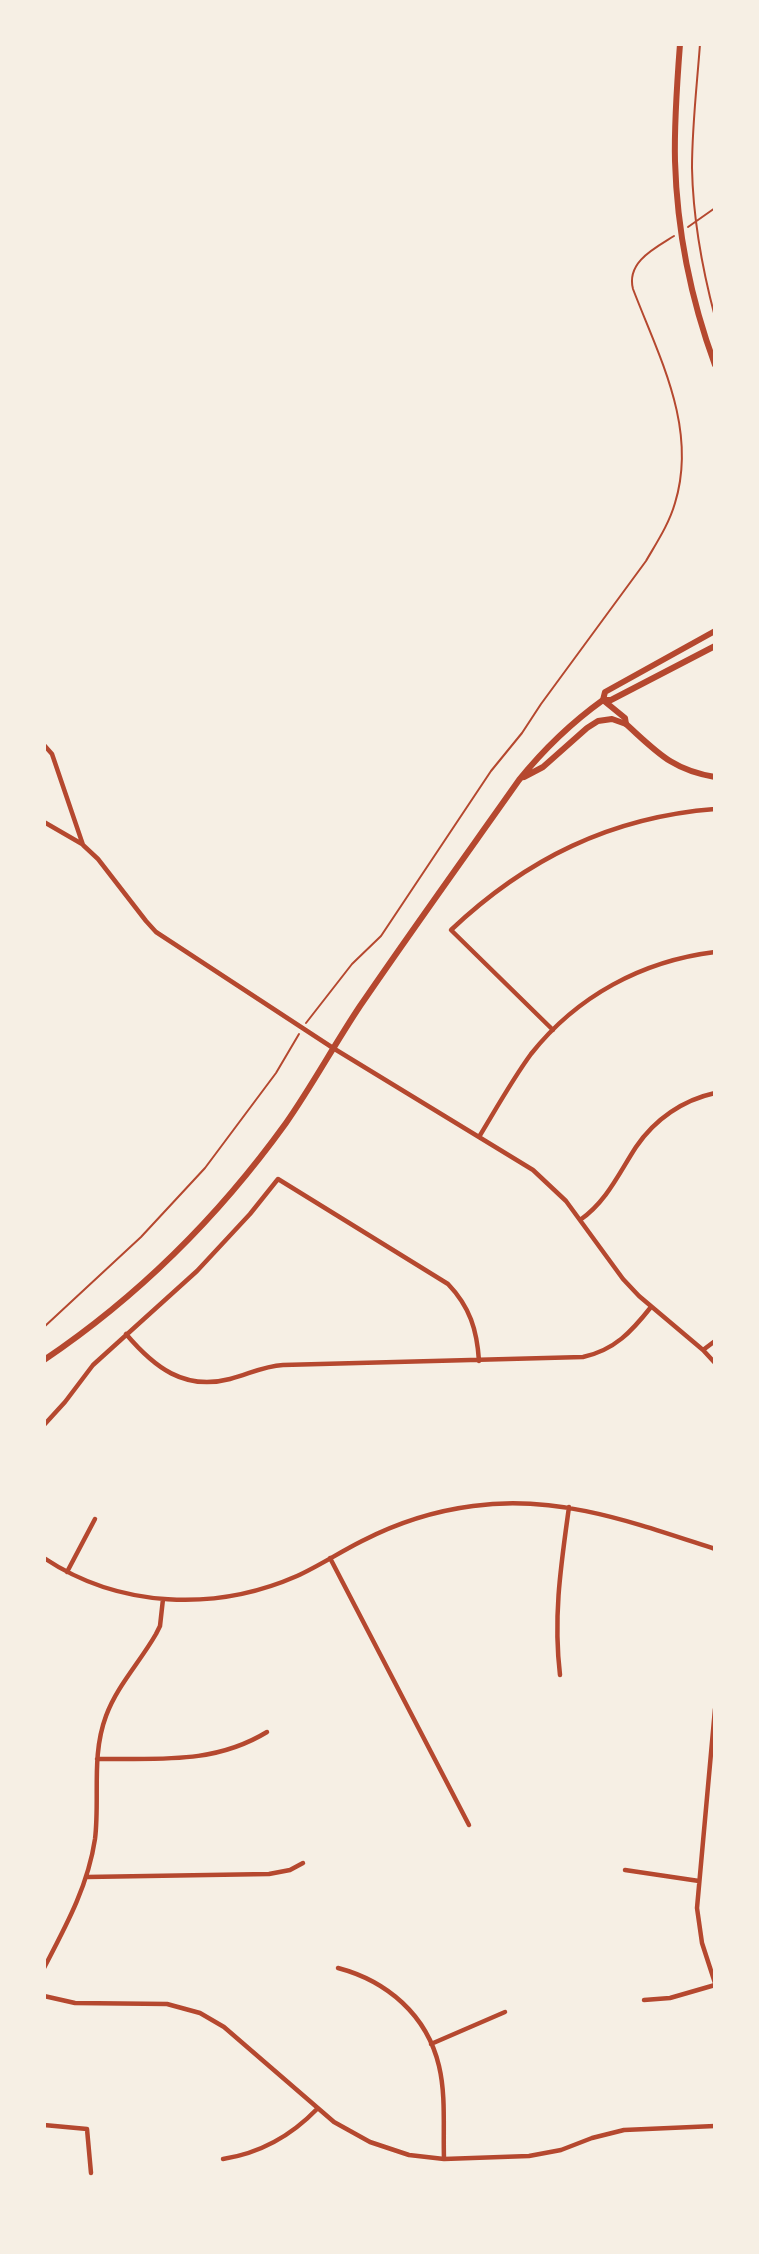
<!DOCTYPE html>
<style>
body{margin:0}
#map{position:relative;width:759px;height:2254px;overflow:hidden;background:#f6efe4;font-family:"Source Sans 3",sans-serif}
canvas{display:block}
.frame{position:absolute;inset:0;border:46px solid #f6efe4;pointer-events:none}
</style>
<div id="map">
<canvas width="759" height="2254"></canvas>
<div class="frame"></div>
</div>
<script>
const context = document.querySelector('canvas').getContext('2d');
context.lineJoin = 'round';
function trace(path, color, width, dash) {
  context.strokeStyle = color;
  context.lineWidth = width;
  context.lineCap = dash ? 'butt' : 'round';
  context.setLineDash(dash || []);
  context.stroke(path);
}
trace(new Path2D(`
 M 700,44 C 697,85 692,126 692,168 C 693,218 702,268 715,317
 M 688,227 L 715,208
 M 306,1023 L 352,964 L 381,936 L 491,771 L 522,733 L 541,704 L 646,561 C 657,542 669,524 675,503 C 698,428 659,357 633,289 C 626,262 655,248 674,236
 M 44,1327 L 141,1237 L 205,1168 L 276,1073 L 299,1034`), '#b5482f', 2);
trace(new Path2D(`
 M 44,745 L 52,754 L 83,845 L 98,859 L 146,921 L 156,932 L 333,1048 L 533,1170 L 566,1201 L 623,1279 L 639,1296 L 703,1350 L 715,1363
 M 44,822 L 82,844
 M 553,1030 L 451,930 C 526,859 611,817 715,809
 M 479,1137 C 496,1109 512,1080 531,1054 C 577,996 642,961 715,952
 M 580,1220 C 607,1201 619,1173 636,1147 C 655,1119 683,1100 715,1093
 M 126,1334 C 154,1367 184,1391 230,1379 C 249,1374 264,1366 283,1365 L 583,1357 C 615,1350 632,1331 651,1307
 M 703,1350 L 715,1341
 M 44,1425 L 65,1402 L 93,1365 L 197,1271 L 250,1214 L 278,1179 L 448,1284 C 470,1307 477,1330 479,1361
 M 44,1558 C 119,1608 215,1612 297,1576 C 319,1566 340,1552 362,1541 C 397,1523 434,1511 473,1506 C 558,1494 635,1523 715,1549
 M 330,1558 L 469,1825
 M 67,1572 L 95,1519
 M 560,1675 C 553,1616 561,1565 569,1507
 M 715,1709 L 697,1908 L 702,1943 L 715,1983
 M 97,1759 C 157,1758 213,1765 267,1732
 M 625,1870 L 699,1881
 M 87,1877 L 269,1874 L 290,1870 L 303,1863
 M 44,1968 C 66,1926 88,1886 95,1839 C 100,1798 91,1756 106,1716 C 117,1686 140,1662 156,1634 L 160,1626 L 163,1599
 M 338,1968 C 387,1981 427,2015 439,2066 C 446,2095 443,2128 444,2159
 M 44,1996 L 75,2003 L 167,2004 L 200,2013 L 224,2027 L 334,2122 L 370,2142 L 409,2155 L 444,2159 L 529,2156 L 561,2150 L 592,2138 L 624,2130 L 715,2126
 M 644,2000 L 670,1998 L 715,1985
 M 431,2044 L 505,2012
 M 44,2125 L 87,2129 L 91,2173
 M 223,2159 C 261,2153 291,2136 317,2109`), '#b5482f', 4.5);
trace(new Path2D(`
 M 603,700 L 625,718 L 626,724 C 657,752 672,770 715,777`), '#b5482f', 6);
trace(new Path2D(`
 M 680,44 C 677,83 674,122 675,161 C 677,230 691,300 715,365
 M 603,700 L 611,700 L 715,646
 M 524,777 L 543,767 L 587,728 L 598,721 L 612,719 L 626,724
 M 44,1360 C 139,1296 219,1216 286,1123 C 312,1086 334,1045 360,1006 C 412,930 466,855 519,780 C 544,749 571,723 603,700 L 605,692 L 715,631`), '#b5482f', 6);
</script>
